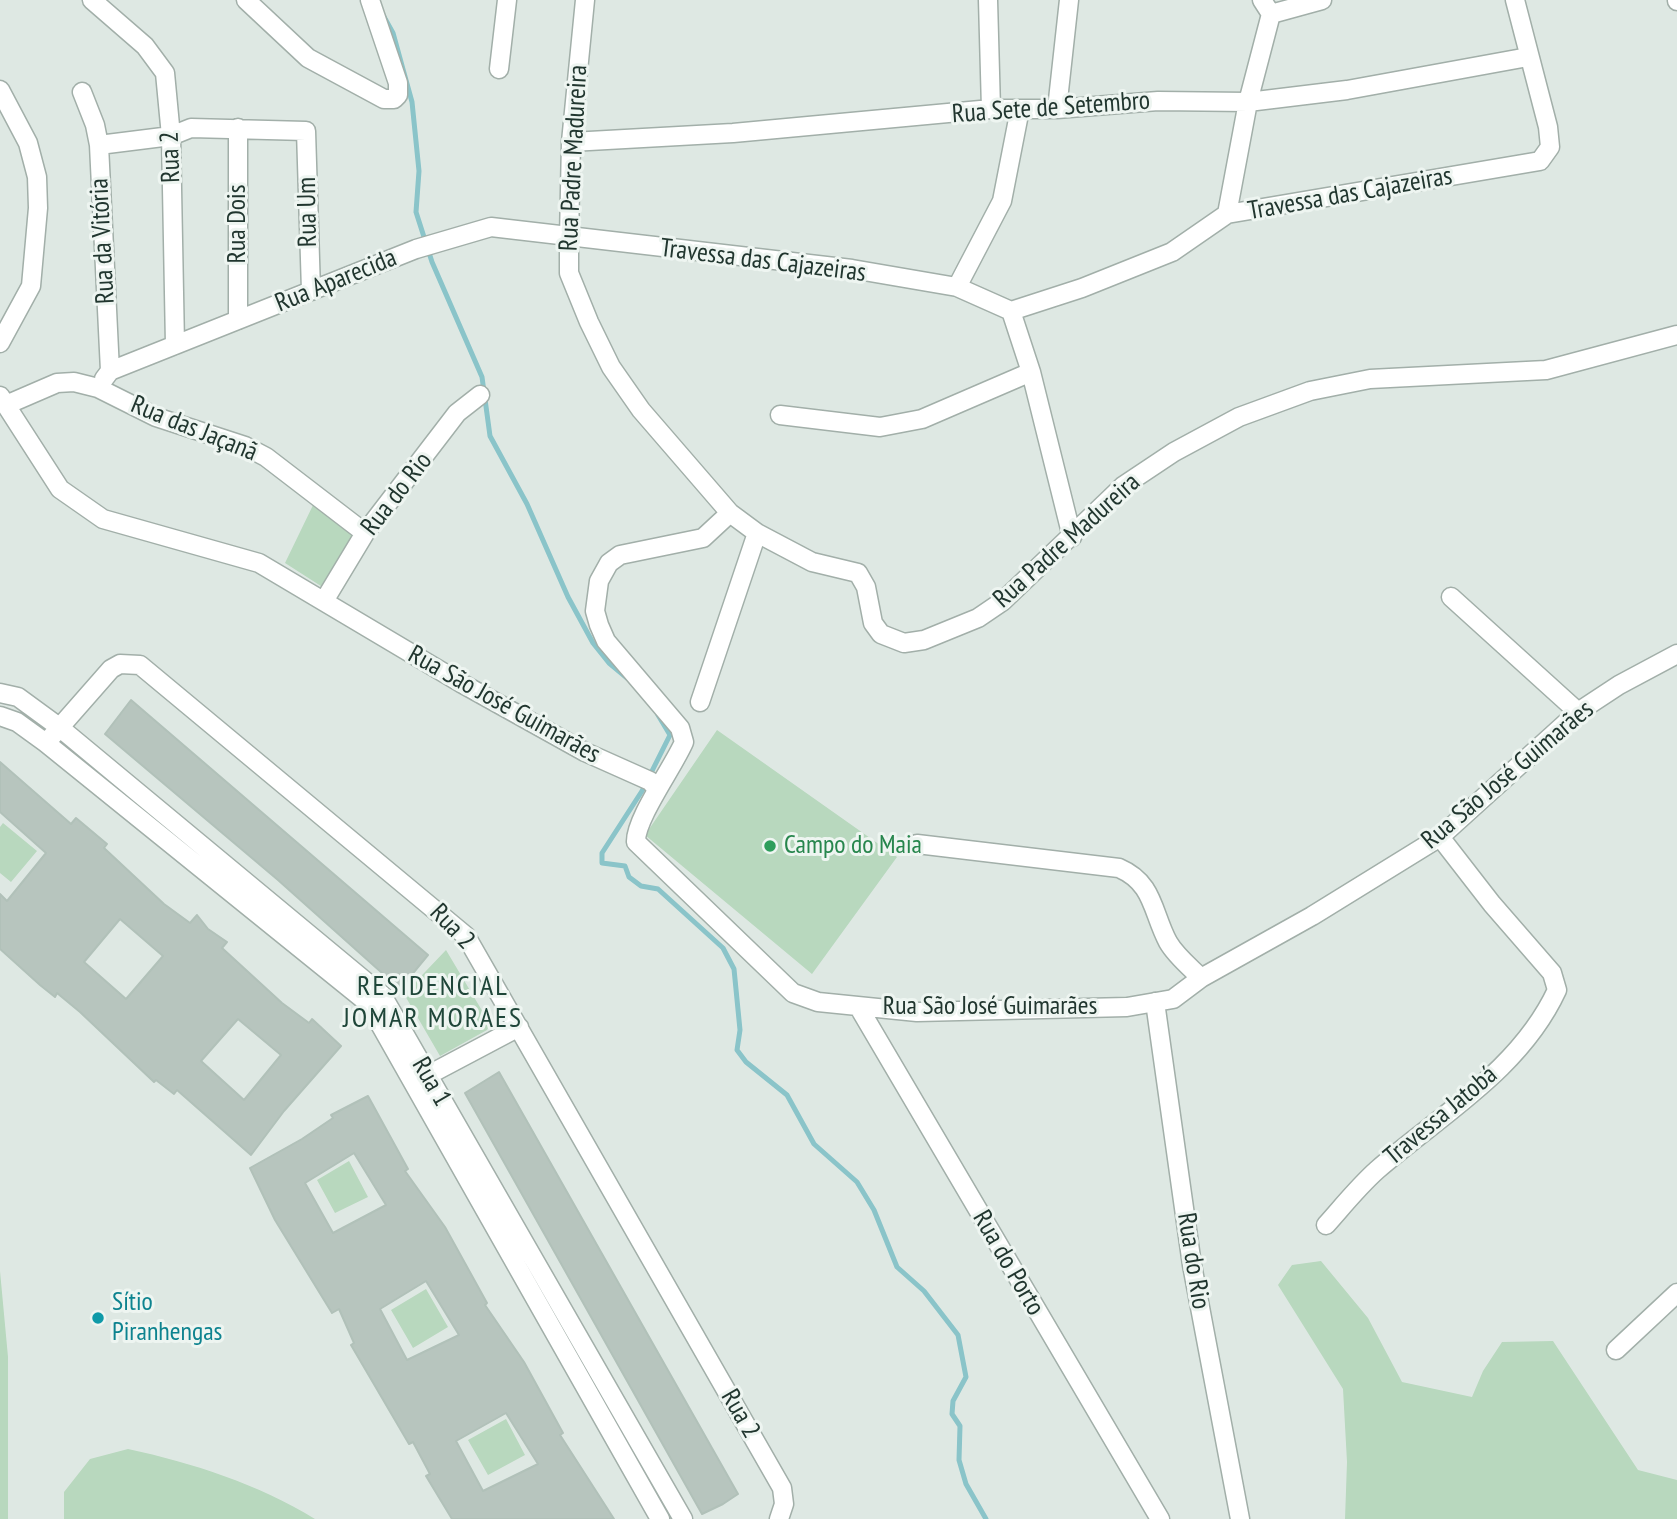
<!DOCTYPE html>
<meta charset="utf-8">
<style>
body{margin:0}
canvas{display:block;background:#dee8e3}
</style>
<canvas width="1677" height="1519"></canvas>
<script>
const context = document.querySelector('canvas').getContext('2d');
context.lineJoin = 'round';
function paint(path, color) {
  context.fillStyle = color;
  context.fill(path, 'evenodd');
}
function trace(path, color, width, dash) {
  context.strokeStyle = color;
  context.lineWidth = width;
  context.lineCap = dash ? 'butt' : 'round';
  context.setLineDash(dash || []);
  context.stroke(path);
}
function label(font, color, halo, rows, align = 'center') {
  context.font = font + ' "PT Sans Narrow",sans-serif';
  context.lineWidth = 6;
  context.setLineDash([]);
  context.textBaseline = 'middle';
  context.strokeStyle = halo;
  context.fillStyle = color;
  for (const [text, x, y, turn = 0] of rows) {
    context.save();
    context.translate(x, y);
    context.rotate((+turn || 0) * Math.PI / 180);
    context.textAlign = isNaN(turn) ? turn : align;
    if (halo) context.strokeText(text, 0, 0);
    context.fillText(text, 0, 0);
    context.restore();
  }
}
paint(new Path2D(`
 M 315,501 L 359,533 L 324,588 L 285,563 Z
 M 717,730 L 897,857 L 812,974 L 645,835 Z
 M 3,823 L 37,851 L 11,882 L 0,873 L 0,827 Z
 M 446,950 L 490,1024 L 487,1030 L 440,1056 L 404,994 Z
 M 349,1161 L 368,1197 L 335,1213 L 317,1180 Z
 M 1321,1261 L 1368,1318 L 1402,1382 L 1472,1397 L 1483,1371 L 1502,1342 L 1553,1341 L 1638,1470 L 1677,1480 L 1677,1519 L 1345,1519 L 1347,1462 L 1343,1389 L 1278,1285 L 1292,1265 Z
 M 0,1271 L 8,1357 L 8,1519 L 0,1519 Z
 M 426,1289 L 448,1327 L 413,1348 L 391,1310 Z
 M 506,1419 L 525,1455 L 488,1475 L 468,1440 Z
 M 128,1449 C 193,1463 258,1484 315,1519 L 64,1519 L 64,1492 L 90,1459 Z`), '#b8d8be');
trace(new Path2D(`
 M 383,15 L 393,33 L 412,102 L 419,171 L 416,212 L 432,262 L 482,377 L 490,436 L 527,504 L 568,597 L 593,643 L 609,663 L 627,678
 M 658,715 L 670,735 L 642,791 L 602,853 L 602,863 L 625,866 L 629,877 L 641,886 L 658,889 L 723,948 L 734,969 L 740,1030 L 737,1050 L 746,1062 L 787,1095 L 814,1144 L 857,1182 L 874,1210 L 897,1267 L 924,1291 L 958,1335 L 966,1377 L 953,1401 L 952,1414 L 960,1426 L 959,1460 L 966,1484 L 986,1519`), '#8ac4c9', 5);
const building = new Path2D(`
 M 131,700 L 428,955 L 400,989 L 278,880 L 105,734 Z
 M 0,762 L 71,824 L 76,818 L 107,844 L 104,848 L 164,904 L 190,923 L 197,915 L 208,929 L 227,942 L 222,948 L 282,1003 L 309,1023 L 312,1019 L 341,1046 L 284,1111 L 251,1155 L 177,1090 L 174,1094 L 156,1080 L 154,1082 L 80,1012 L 57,993 L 55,997 L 40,985 L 0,949 L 0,894 L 7,901 L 46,853 L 0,812 ZM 120,919 L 163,956 L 126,999 L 84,962 ZM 238,1019 L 281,1055 L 244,1100 L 201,1061 Z
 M 499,1072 L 738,1494 L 723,1504 L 702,1514 L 465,1093 Z
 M 368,1096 L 408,1169 L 405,1171 L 445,1227 L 487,1303 L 485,1305 L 524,1362 L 563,1433 L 560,1435 L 614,1519 L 452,1519 L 426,1476 L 430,1474 L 413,1442 L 409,1444 L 351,1345 L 354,1343 L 339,1309 L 332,1313 L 275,1220 L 250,1168 L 302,1139 L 333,1118 L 331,1115 ZM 354,1153 L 386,1205 L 333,1233 L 305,1183 ZM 426,1281 L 459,1335 L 407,1360 L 380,1309 ZM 506,1413 L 538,1464 L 483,1491 L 456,1441 Z`);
paint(building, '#b7c5be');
trace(building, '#b1c1b9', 2);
const minor = new Path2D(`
 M 92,0 L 145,46 L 165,73 L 171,136 L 175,345
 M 246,0 L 308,58 L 384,99 L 394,99 L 398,95 L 398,83 L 370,0
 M 585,0 L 571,142 L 569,238 L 569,273 L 589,322 L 611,367 L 641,410 L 730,513 L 757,533 L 812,562 L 858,573 L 866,587 L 873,623 L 881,634 L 904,643 L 924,640 L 978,618 L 1003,601 L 1123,486 L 1174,452 L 1239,417 L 1310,391 L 1370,379 L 1546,370 L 1677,335
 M 988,0 L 991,109
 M 1677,0 L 1677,1
 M 1271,14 L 1322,0
 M 499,69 L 507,0
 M 0,90 L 28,143 L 37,177 L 38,208 L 31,286 L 0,343
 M 82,92 L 95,125 L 99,145 L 110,371 L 104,379
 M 1057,109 L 1069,0
 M 571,142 L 733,133 L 991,109 L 1057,109 L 1158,101 L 1248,102 L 1347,90 L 1528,57
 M 99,145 L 171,136 L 191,128 L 306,131 L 311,291
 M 1227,214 L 1248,102 L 1271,14 L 1262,0
 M 957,287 L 1002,201 L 1020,109
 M 1011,311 L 1031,372 L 1072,537
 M 238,320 L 238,128
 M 110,371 L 416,249 L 491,227 L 852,269 L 957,287 L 1011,311 L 1082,288 L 1172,252 L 1227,214 L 1540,161 L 1550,147 L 1548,127 L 1515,0
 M 0,396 L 60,489 L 103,519 L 259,563 L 461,683 L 585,752 L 650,781 L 656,788
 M 6,405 L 57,383 L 74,382 L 98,388 L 156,417 L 245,446 L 266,457 L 365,533
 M 780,415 L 880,427 L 922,419 L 1031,372
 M 730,513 L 703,538 L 620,555 L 609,563 L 599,581 L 595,611 L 599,625 L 606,641 L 680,728 L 684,742 C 674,766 635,819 636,842 L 793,993 L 818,1002 L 917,1012 L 1127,1007 L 1173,999 L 1201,978 L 1312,916 L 1440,837 L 1578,712 L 1619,685 L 1677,654
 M 1451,597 L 1578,712
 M 324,601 L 365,533 L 457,413 L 480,395
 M 0,693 L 18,697 L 59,727 L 382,995 L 683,1519
 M 700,702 L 757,533
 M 0,716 L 17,722 L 46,743 L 368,1003 L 660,1519
 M 46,743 L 111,669 L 120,664 L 140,665 L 466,936 L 782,1488 L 784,1504 L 779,1519
 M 917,844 L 1119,868 C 1154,883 1152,912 1168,942 C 1176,956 1190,967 1201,978
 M 1155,1002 L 1192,1265 L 1240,1519
 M 858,1006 L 1160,1519
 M 417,1081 L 519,1027
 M 1326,1225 C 1343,1206 1358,1187 1377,1170 C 1440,1115 1520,1070 1557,990 L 1552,973 L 1492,904 L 1440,837
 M 1616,1350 L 1677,1293`);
trace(minor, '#a2afa9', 21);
trace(minor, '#fff', 18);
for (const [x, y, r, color] of [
 [770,846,7,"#2e9e5b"],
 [98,1318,7,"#0f9aa8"]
]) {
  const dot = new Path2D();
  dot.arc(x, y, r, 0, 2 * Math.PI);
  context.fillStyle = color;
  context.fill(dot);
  trace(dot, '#eef5f1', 2.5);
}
label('26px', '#21362f', '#eef5f1', [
 ["Rua Sete de Setembro",1051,108,-4],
 ["Rua 2",171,157,-92],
 ["Rua Padre Madureira",574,158,-87],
 ["Travessa das Cajazeiras",1350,194,-10],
 ["Rua Um",308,212,-91],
 ["Rua Dois",238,224,-90],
 ["Rua da Vitória",103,241,-93],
 ["Travessa das Cajazeiras",763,261,7],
 ["Rua Aparecida",336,281,-22],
 ["Rua das Jaçanã",194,429,22],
 ["Rua do Rio",397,494,-52],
 ["Rua Padre Madureira",1067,541,-42],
 ["Rua São José Guimarães",504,705,29],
 ["Rua São José Guimarães",1508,775,-40],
 ["Rua 2",452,927,46],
 ["Rua São José Guimarães",990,1007],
 ["Rua 1",431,1082,60],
 ["Travessa Jatobá",1441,1116,-40],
 ["Rua do Rio",1193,1261,81],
 ["Rua do Porto",1008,1263,60],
 ["Rua 2",740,1414,60]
]);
label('26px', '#27864d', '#eef5f1', [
 ["Campo do Maia",784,846]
], 'left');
label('26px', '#0d838f', '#eef5f1', [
 ["Sítio",112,1303],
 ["Piranhengas",112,1333]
], 'left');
context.letterSpacing = '2px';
label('28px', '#1f4639', '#eef5f1', [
 ["RESIDENCIAL",433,987],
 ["JOMAR MORAES",433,1019]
]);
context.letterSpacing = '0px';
</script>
